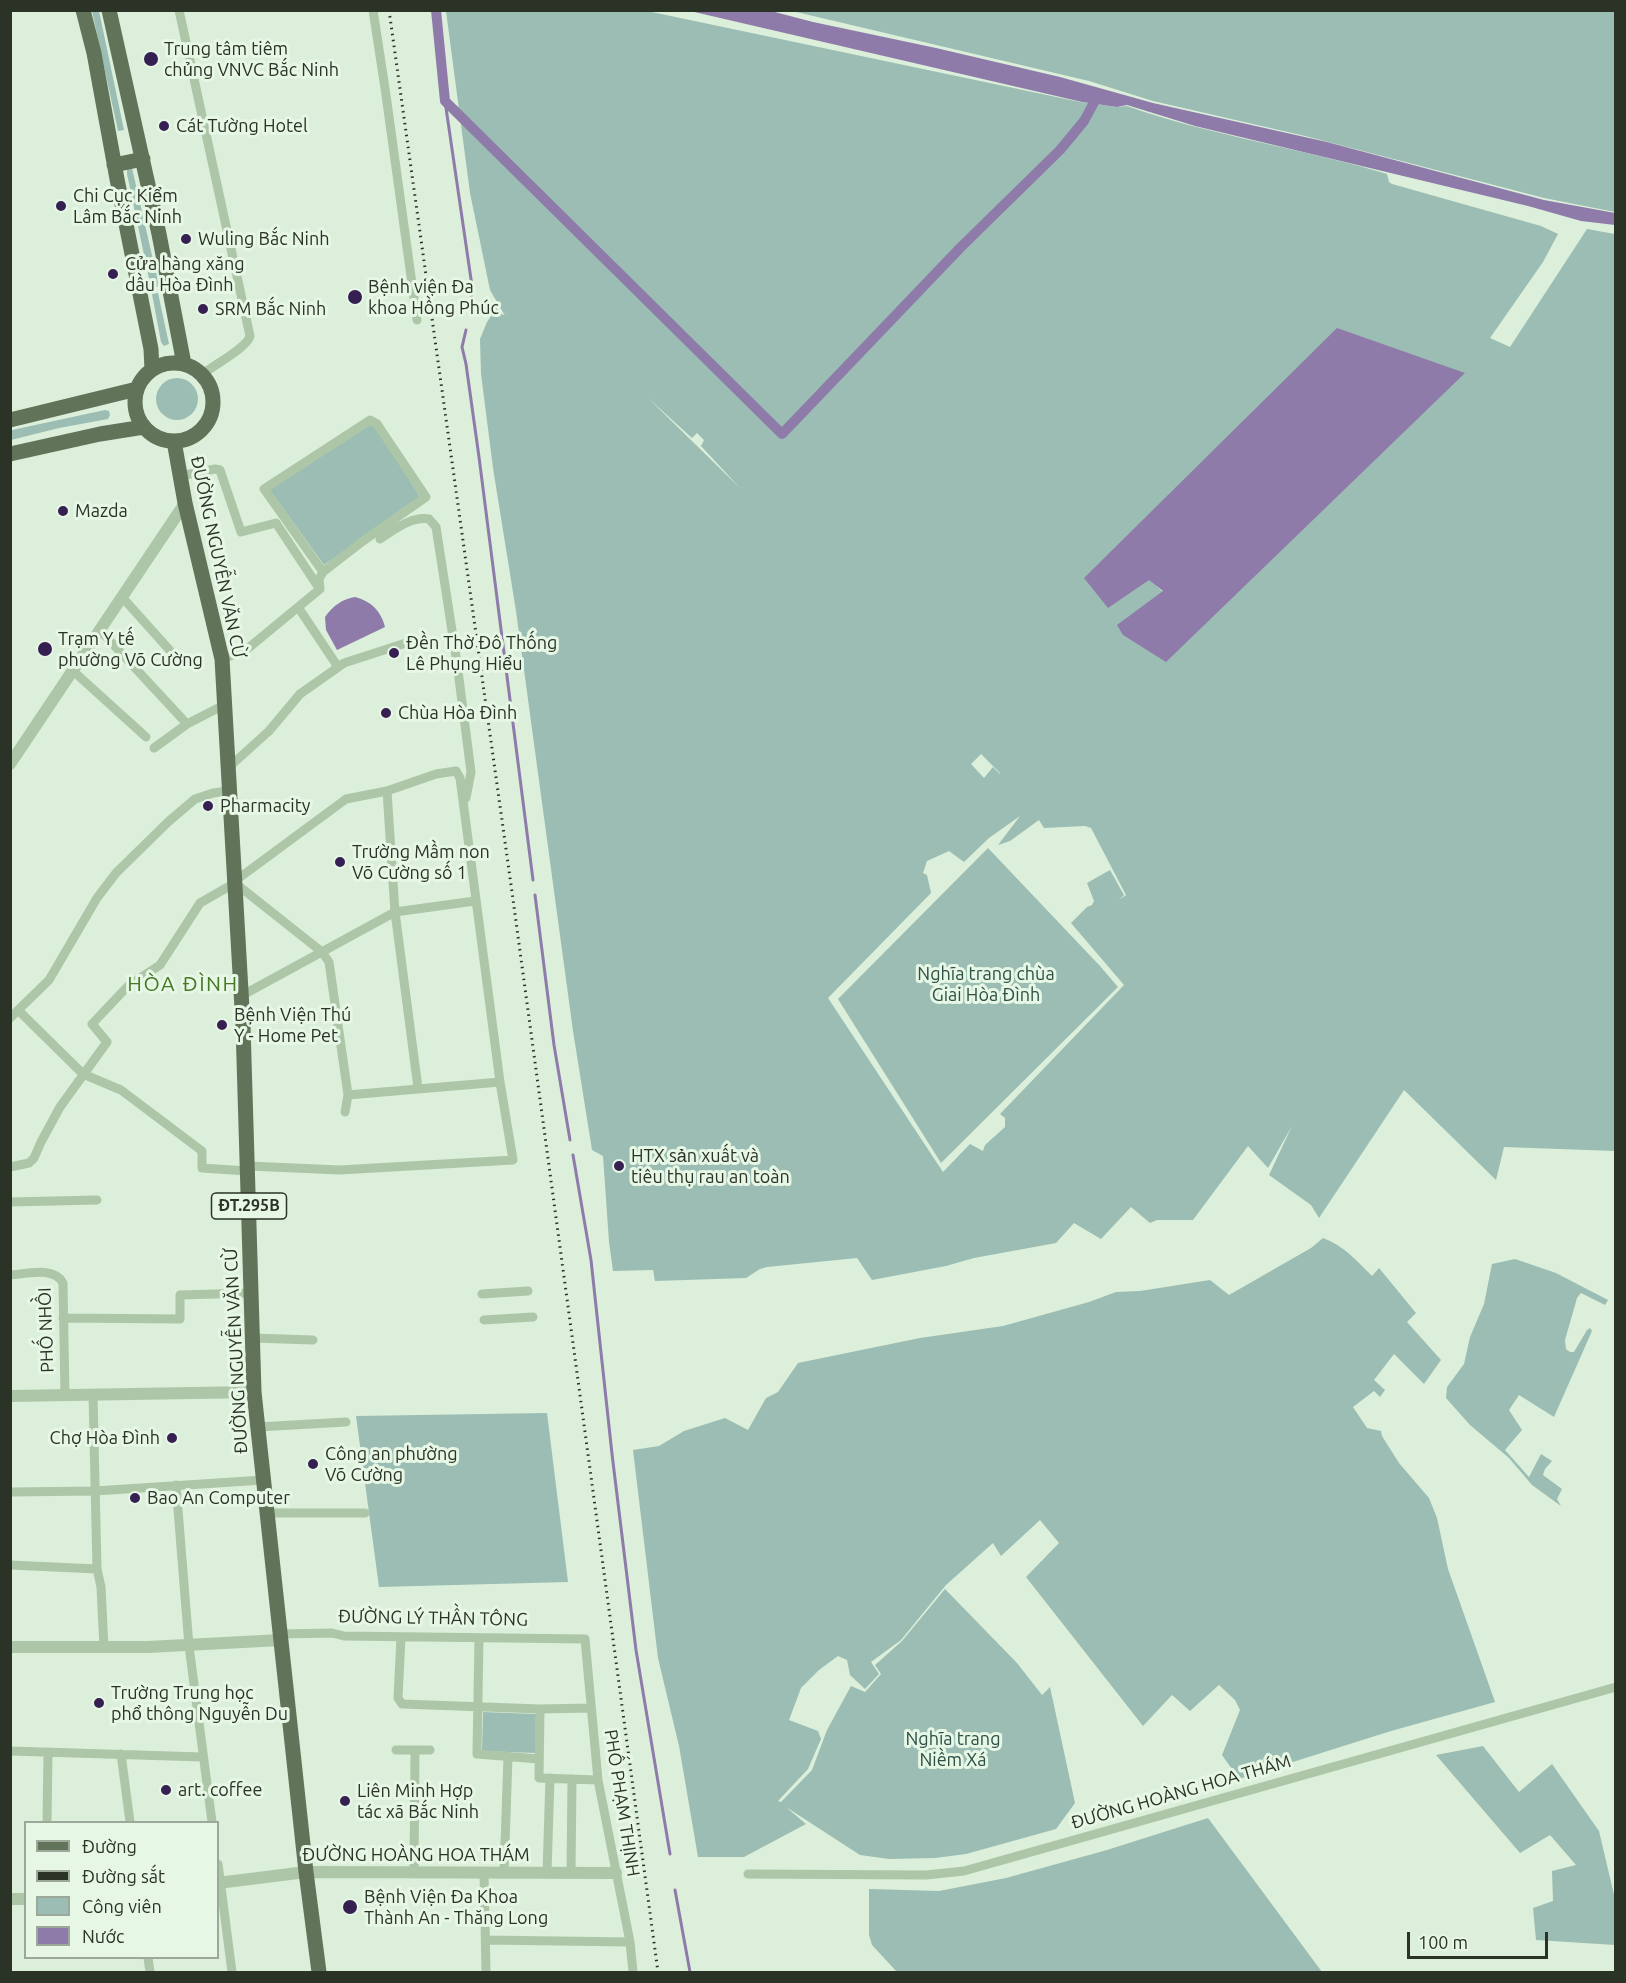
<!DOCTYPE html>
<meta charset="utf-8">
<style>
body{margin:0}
#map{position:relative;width:1626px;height:1983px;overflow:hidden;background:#dcefda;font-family:Ubuntu,sans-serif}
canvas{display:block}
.frame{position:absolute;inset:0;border:12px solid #2b3327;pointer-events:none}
.legend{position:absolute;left:24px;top:1821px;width:195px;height:138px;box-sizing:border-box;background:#e7f7e6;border:2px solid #9ca99a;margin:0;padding:8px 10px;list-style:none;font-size:18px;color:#2b3327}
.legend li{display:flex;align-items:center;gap:12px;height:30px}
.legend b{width:30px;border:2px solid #9ca99a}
.scale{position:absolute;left:1407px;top:1932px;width:141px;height:27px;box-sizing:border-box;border:3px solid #2b3327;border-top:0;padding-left:8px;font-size:18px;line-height:21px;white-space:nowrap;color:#2b3327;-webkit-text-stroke:4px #e7f7e6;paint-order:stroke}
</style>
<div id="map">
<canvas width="1626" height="1983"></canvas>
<div class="frame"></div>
<ul class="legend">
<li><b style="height:8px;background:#617459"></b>Đường</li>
<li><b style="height:8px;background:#2b3327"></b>Đường sắt</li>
<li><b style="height:16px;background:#9bbdb3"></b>Công viên</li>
<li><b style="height:16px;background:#8e7baa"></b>Nước</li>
</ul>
<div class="scale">100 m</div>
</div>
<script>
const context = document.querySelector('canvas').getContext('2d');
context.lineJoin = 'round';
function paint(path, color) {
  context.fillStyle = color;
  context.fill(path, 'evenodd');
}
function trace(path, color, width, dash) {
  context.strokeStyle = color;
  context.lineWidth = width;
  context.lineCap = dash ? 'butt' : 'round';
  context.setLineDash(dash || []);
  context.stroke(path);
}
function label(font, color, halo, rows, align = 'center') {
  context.font = font + ' Ubuntu,sans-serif';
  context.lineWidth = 6;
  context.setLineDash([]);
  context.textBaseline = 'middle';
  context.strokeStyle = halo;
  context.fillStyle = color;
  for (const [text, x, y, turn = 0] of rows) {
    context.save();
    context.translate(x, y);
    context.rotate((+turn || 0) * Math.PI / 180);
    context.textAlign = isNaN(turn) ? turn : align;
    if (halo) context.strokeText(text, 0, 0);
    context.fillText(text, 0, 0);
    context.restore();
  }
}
paint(new Path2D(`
 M 92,11 L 99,11 L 124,130 L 118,131 Z
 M 446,11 L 647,11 L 1080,102 L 1117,107 L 1127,106 C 1212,136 1301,148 1387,174 L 1389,182 L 1392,184 L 1541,226 L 1558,234 L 1543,262 L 1490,338 L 1510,347 L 1587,229 L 1615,234 L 1615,1151 L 1504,1147 L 1496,1180 L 1404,1090 L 1319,1218 L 1311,1205 L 1269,1175 L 1292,1126 L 1268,1168 L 1248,1146 L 1193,1220 L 1157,1220 L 1150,1223 L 1131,1207 L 1101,1239 L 1074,1223 L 1056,1243 L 974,1258 L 946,1266 L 872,1280 L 857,1258 L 767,1267 L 760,1269 L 746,1278 L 655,1281 L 653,1270 L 613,1271 L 609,1242 L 603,1156 L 592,1150 L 573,1031 L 516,611 L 493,468 L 481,374 L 480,339 L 487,322 L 497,307 L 503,315 L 508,312 L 504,314 L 490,290 L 470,193 ZM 1464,373 L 1123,635 L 1163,592 L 1149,579 ZM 647,397 L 692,438 L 697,433 L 704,440 L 701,446 L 740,488 ZM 981,754 L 1000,773 L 1000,774 L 993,767 L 984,778 L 971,764 ZM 1020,816 L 998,845 L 1010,841 L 1039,820 L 1044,828 L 1085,826 L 1091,828 L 1126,895 L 1119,900 L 1124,895 L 1110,870 L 1087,883 L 1094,901 L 1092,905 L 1087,907 L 1071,923 L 1124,985 L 1000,1114 L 1005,1118 L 1005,1127 L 985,1145 L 983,1151 L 970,1144 L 943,1172 L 828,998 L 931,893 L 927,875 L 923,873 L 927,861 L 949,851 L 964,862 L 989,838 Z
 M 792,11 L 1615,11 L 1615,212 L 1544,198 L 1305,136 L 1153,101 L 1089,81 Z
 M 132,168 L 159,286 L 151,288 L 127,174 L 127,169 Z
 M 158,293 L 169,344 L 164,346 L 161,342 L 152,294 Z
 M156 399a21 21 0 1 1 42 0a21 21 0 1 1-42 0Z
 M 105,410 L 109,411 L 110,415 L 108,419 L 59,428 L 11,440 L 12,430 Z
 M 367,424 L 375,426 L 421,498 L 324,565 L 269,489 Z
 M 988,848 L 1100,966 L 1118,987 L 941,1163 L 838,999 Z
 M 1323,1238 C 1344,1246 1356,1260 1372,1276 L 1379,1268 L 1416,1313 L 1407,1322 L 1441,1360 L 1424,1384 L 1394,1354 L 1374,1380 L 1385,1390 L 1380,1397 L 1374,1391 L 1353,1407 L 1367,1428 L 1381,1431 L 1382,1436 L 1399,1463 L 1429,1498 L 1437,1518 L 1448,1569 L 1495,1702 L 1391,1731 L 1239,1779 L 1222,1755 L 1240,1710 L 1235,1700 L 1219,1685 L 1190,1711 L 1172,1695 L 1143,1726 L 1026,1577 L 1059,1543 L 1040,1520 L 1001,1556 L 993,1543 L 946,1585 L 901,1640 L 871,1662 L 879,1674 L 865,1689 L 850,1675 L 847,1660 L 838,1656 L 819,1670 L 801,1688 L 789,1720 L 818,1731 L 821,1739 L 808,1769 L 778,1801 L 781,1802 L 812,1770 L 827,1730 L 851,1686 L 865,1692 L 881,1674 L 875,1665 L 902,1641 L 945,1589 L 1017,1663 L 1042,1695 L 1050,1687 L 1075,1803 L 1056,1829 L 966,1854 L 935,1858 L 889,1859 L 860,1855 L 786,1807 L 806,1824 L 744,1857 L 698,1857 L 679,1746 L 658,1658 L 633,1450 L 659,1446 L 684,1431 L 725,1418 L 748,1430 L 766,1398 L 778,1392 L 798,1363 L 920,1338 L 1003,1326 L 1089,1302 L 1116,1292 L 1140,1291 L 1210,1280 L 1229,1295 L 1311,1248 Z
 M 1515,1259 L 1556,1273 L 1608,1300 L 1605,1305 L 1581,1293 L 1577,1298 L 1565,1340 L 1566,1349 L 1570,1352 L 1574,1352 L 1587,1330 L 1590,1328 L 1592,1331 L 1554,1417 L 1519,1395 L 1509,1410 L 1522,1430 L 1505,1450 L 1529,1477 L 1541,1454 L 1552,1461 L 1545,1469 L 1543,1475 L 1562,1489 L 1557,1499 L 1561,1506 L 1532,1485 L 1509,1458 L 1470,1425 L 1446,1398 L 1447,1387 L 1464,1364 L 1470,1337 L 1484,1304 L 1492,1264 Z
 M 547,1413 L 568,1582 L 379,1587 L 356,1416 Z
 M 483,1712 L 536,1714 L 535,1753 L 482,1751 Z
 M 1483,1746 L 1519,1792 L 1552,1764 L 1599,1831 L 1615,1899 L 1615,1945 L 1536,1940 L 1533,1908 L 1553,1901 L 1552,1871 L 1576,1865 L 1550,1835 L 1520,1853 L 1436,1755 Z
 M 1208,1818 L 1322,1972 L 897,1972 L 872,1945 L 869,1935 L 869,1889 L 939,1891 L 1006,1878 L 1107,1850 Z`), '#9bbdb3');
paint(new Path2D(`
 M 690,11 L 771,11 L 813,22 L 936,48 L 1060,77 L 1153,103 L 1327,142 L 1544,200 L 1615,213 L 1615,225 L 1581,221 L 1528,206 L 1195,126 L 1127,105 L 1117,107 L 1082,102 Z
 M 1337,328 L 1465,373 L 1166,662 L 1123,635 L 1117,625 L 1163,591 L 1149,580 L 1108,608 L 1084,578 Z
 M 355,597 C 371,601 381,611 385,627 L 337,650 L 326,630 L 325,617 C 333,606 342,599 355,597 Z`), '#8e7baa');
trace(new Path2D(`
 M 445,101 L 472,286 L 471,313
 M 466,330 L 462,347 L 466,364 L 479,457 L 533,880
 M 535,895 L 554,1045 L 570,1140
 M 573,1155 L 591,1260 L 612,1454 L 636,1650 L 670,1854
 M 675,1890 L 690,1972`), '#8e7baa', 3);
trace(new Path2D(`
 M 436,10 L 445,101 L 782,434 L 961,247 L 1060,150 L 1084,121 L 1098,95 L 1102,96`), '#8e7baa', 10);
trace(new Path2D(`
 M 179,10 L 250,336 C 247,348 215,364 203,374
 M 373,10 L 386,95 L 417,320
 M 180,476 L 215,469 L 220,470 L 241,532 L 276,523 L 319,588
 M 380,539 C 394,530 411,516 429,519 L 436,527 L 457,663 L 471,772 L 466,798
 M 122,597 L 174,655
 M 298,607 L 338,667
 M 99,629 L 187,724 L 224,705
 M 222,659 L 246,650 L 320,589 L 319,579 L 323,572 L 363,541 L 426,497 L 377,424 L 370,420 L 264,489 L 323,572
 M 72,670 L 146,737
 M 154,748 L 187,724
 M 228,768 L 269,731 L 300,694 L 344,663 L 412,641
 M 387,791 L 395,912 L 418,1088
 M 235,881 L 346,799 L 387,791 L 436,774 L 456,771 L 460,778 L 500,1082 L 513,1160 L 340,1170 L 248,1166
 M 241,996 L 395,912 L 475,901
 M 18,1010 L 83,1074 L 121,1090 L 202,1151 L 202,1168 L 248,1171
 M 10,1018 L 49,980 L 97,898 L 116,873 L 168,822 L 195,799 L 213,793 L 229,791
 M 348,1095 L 500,1082
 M 10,1167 L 29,1163 L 34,1158 L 41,1142 L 60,1107 L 107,1042 L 92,1024 L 128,986 L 160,965 L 200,903 L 235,883 L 322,952 L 329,962 L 348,1095 L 345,1112
 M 10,1202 L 97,1200
 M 10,1275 C 26,1274 54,1266 63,1283 L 65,1396
 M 482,1294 L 528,1291
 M 63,1318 L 180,1319 L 180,1295 L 251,1293
 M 484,1320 L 533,1317
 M 253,1338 L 313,1340
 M 93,1395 L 97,1569 L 101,1587 L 104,1648
 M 258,1427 L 346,1422
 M 176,1485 L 189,1646 L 212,1822
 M 10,1492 L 95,1491 L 263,1480
 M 267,1513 L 365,1513
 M 10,1565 L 97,1569
 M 280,1634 L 332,1633 L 344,1636 L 585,1639 L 598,1780 L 630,1942 L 633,1972
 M 401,1637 L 398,1698 L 402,1704 L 540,1709 L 591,1708
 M 479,1639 L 477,1754 L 539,1759
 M 540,1709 L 539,1778 L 598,1780
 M 396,1750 L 415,1750 L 414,1872
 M 415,1750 L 430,1750
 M 10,1751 L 202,1757
 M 121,1754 L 130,1822
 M 47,1822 L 48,1752
 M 218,1864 L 232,1972
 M 484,1873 L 486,1972
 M 504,1873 L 508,1757
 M 547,1873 L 550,1778
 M 571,1873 L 572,1779
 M 748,1874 L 926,1875 L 964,1871 L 1616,1687
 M 486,1940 L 630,1942
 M 148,1958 L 150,1972`), '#adc6a7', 9);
trace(new Path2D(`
 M 10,764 L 185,503
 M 10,1396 L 254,1392
 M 10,1647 L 148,1647 L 281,1640
 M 218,1883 L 306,1872 L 616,1873
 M 10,1899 L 26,1899`), '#adc6a7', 12);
trace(new Path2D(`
 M 83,10 L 94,53 L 117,179 L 151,349 L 152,370
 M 109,10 L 159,234 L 184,364
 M 114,165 L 143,159
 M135 402a39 39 0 1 1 78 0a39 39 0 1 1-78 0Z
 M 10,420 L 137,389
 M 174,441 L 185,503 L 222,659 L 243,1026 L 254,1392 L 306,1872 L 319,1972
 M 10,454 L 100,434 L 144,427`), '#617459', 15);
trace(new Path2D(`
 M 389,10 L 512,892 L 658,1972`), '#2b3327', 3, [1.5, 4.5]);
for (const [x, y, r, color] of [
 [151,59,8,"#352051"],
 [164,126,6,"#352051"],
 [61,206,6,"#352051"],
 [186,239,6,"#352051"],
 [113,274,6,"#352051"],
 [355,297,8,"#352051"],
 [203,309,6,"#352051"],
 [63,511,6,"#352051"],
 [45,649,8,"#352051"],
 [394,653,6,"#352051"],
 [386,713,6,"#352051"],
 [208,806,6,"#352051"],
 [340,862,6,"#352051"],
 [222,1025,6,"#352051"],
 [619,1166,6,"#352051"],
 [172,1438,6,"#352051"],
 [313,1464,6,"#352051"],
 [135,1498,6,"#352051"],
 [99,1703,6,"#352051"],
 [166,1790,6,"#352051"],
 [345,1801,6,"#352051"],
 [350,1907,8,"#352051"]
]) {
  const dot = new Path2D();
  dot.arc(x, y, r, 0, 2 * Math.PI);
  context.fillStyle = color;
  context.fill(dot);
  trace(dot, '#e7f7e6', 2);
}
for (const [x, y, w] of [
 [249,1206,75]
]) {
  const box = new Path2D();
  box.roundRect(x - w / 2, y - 13, w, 26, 4.5);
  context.fillStyle = '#e7f7e6';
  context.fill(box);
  trace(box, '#2b3327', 1.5);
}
label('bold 16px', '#2b3327', null, [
 ["ĐT.295B",249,1206]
]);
label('18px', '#2b3327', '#e7f7e6', [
 ["Trung tâm tiêm",164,49],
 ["chủng VNVC Bắc Ninh",164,70],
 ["Cát Tường Hotel",176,126],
 ["Chi Cục Kiểm",73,196],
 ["Lâm Bắc Ninh",73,217],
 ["Wuling Bắc Ninh",198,239],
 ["Cửa hàng xăng",125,264],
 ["dầu Hòa Đình",125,285],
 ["Bệnh viện Đa",368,287],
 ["khoa Hồng Phúc",368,308],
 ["SRM Bắc Ninh",215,309],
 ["Mazda",75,511],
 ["Trạm Y tế",58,639],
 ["phường Võ Cường",58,660],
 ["Đền Thờ Đô Thống",406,643],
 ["Lê Phụng Hiểu",406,664],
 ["Chùa Hòa Đình",398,713],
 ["Pharmacity",220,806],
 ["Trường Mầm non",352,852],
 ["Võ Cường số 1",352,873],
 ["Bệnh Viện Thú",234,1015],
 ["Y - Home Pet",234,1036],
 ["HTX sản xuất và",631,1156],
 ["tiêu thụ rau an toàn",631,1177],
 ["Chợ Hòa Đình",160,1438,"right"],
 ["Công an phường",325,1454],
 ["Võ Cường",325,1475],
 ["Bao An Computer",147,1498],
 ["Trường Trung học",111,1693],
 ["phổ thông Nguyễn Du",111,1714],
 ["art. coffee",178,1790],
 ["Liên Minh Hợp",357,1791],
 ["tác xã Bắc Ninh",357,1812],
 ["Bệnh Viện Đa Khoa",364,1897],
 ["Thành An - Thăng Long",364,1918]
], 'left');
label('18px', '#2b3327', '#e7f7e6', [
 ["ĐƯỜNG NGUYỄN VĂN CỪ",218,557,78],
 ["PHỐ NHỒI",46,1330,-92],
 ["ĐƯỜNG NGUYỄN VĂN CỪ",236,1351,-93],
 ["ĐƯỜNG LÝ THẦN TÔNG",433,1618,1],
 ["ĐƯỜNG HOÀNG HOA THÁM",1181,1792,-16],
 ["PHỐ PHẠM THỊNH",622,1803,81],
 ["ĐƯỜNG HOÀNG HOA THÁM",416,1855]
]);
label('18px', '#2d4f46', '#e7f7e6', [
 ["Nghĩa trang chùa",986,974],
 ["Giai Hòa Đình",986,995],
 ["Nghĩa trang",953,1739],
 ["Niềm Xá",953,1760]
]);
context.letterSpacing = '1.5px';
label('21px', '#457726', '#e7f7e6', [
 ["HÒA ĐÌNH",183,984]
]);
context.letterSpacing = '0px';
</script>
